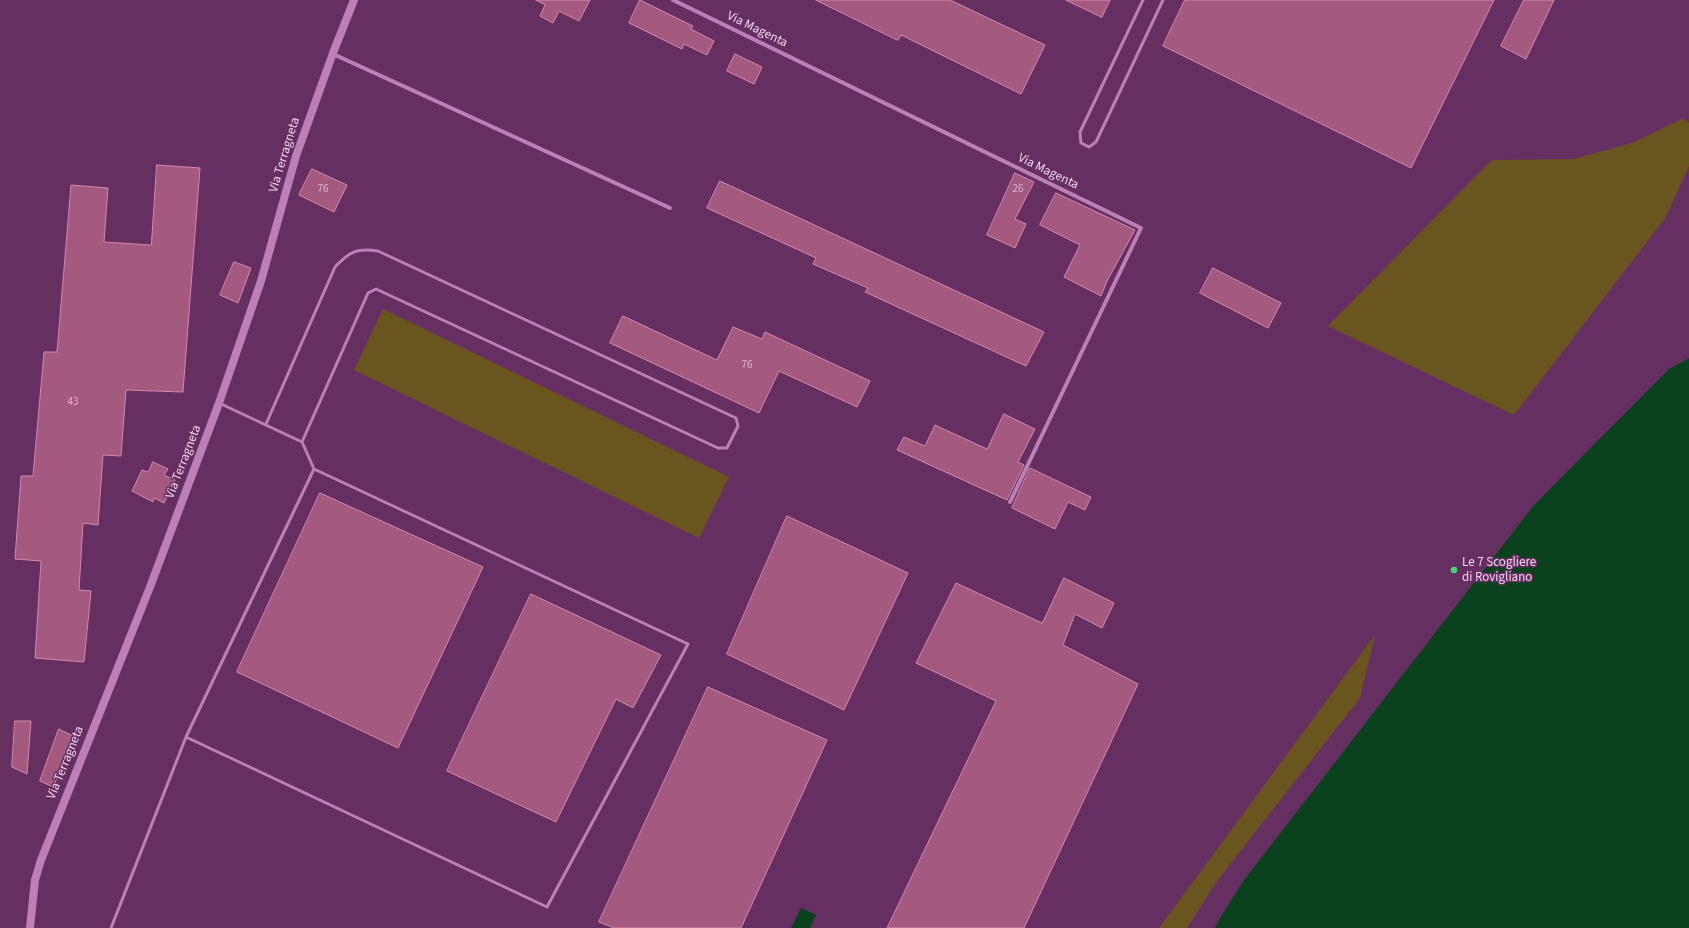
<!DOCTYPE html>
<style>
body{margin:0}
canvas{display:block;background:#653061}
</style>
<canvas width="1689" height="928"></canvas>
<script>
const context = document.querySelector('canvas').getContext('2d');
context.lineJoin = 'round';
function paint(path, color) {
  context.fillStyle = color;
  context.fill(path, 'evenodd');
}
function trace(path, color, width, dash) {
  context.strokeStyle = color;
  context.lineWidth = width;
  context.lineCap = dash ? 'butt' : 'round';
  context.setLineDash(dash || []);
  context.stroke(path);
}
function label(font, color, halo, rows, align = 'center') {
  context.font = font + ' "Source Sans 3",sans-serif';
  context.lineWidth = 3;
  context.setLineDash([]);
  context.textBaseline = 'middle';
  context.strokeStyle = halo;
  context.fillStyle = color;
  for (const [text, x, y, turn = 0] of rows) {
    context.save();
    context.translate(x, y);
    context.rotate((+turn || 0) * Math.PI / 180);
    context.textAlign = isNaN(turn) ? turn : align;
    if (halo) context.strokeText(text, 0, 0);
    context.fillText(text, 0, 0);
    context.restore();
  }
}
paint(new Path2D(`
 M 1684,118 L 1689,123 L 1689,166 L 1666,217 L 1514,415 L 1328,326 L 1492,160 L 1574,159 L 1632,143 Z
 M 383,309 L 729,477 L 699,538 L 354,370 Z
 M 1375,635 L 1360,698 L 1217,881 L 1187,928 L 1159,928 Z`), '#69561f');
paint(new Path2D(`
 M 1689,358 L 1689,928 L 1215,928 L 1220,918 L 1244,880 L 1534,505 L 1669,369 Z
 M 801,908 L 816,915 L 810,928 L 791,928 Z`), '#09421d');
const building = new Path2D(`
 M 536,0 L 590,0 L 579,21 L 559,11 L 553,23 L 540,16 L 545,5 Z
 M 640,0 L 693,26 L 691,29 L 714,41 L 707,55 L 684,44 L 682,49 L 629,23 Z
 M 816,0 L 950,0 L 1045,45 L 1021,94 L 901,35 L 898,40 Z
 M 1066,0 L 1110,0 L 1102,17 Z
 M 1185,0 L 1494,0 L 1411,168 L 1163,46 Z
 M 1524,0 L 1554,0 L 1526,59 L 1501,46 Z
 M 735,54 L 762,67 L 754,84 L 727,71 Z
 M 157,165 L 200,168 L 183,392 L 126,390 L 121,456 L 103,455 L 98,525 L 83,523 L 79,590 L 91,591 L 84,662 L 35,658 L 41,561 L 15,559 L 21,476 L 33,476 L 44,352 L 57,352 L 71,185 L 108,188 L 104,242 L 151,245 Z
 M 312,169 L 347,185 L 334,212 L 299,195 Z
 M 1015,173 L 1034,182 L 1015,219 L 1026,224 L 1015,248 L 987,235 Z
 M 720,181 L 1044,332 L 1026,366 L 865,292 L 868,288 L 813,264 L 816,258 L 707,208 Z
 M 1056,193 L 1135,230 L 1107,281 L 1101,296 L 1064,277 L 1080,245 L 1040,225 Z
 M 234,262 L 251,268 L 238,303 L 220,295 Z
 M 1213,268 L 1281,303 L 1268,328 L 1200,293 Z
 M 623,316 L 717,360 L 733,327 L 762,339 L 765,332 L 870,381 L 857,407 L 779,371 L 759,413 L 610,343 Z
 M 1004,414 L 1035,429 L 1018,462 L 1024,465 L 1007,500 L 897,450 L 904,437 L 925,446 L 935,425 L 987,449 Z
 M 153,462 L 168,469 L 164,475 L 175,480 L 164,503 L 154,498 L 153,502 L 132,491 L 142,470 L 148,472 Z
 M 1030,468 L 1091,497 L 1085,510 L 1068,502 L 1055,529 L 1012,508 Z
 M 320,493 L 483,567 L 398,748 L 237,672 Z
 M 787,516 L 908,573 L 844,710 L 727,654 Z
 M 1064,578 L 1114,603 L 1102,628 L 1075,614 L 1063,645 L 1138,684 L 1024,928 L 887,928 L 996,701 L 916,663 L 956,583 L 1042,623 Z
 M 531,594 L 661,655 L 633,708 L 616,699 L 556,822 L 447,771 Z
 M 708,687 L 827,740 L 741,928 L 614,928 L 599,922 Z
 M 15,721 L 31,721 L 27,774 L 12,767 Z
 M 59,729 L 75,737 L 53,787 L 40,781 Z`);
paint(building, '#a45a7f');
trace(building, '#d488ac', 1);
trace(new Path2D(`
 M 1143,0 L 1080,132 L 1081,143 L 1089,147 L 1096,142 L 1163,0
 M 219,403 L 302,442 L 314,469 L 688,644 L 547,907 L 186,737 L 314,469
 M 266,424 L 335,267 C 350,251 357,248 378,251 L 736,418 L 738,426 L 727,448 L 718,448 L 376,289 L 368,293 L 302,442
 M 111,928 L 186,737`), '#bb80b6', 3);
trace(new Path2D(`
 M 673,0 L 1141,228 L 1010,502
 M 333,54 L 670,208`), '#bb80b6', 4);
trace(new Path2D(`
 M 30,928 L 35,880 L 41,860 L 150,587 L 219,403 L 261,281 L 296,156 L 333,53 L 354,0`), '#bb80b6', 8);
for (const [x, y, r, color] of [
 [1454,570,4,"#4cd676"]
]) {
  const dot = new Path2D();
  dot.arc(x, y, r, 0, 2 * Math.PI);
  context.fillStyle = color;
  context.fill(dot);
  trace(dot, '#653061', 1.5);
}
label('11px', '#deb4d2', null, [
 ["76",323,190],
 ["26",1018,190],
 ["76",747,366],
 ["43",73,403]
]);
label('13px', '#f2d2ee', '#653061', [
 ["Via Magenta",757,30,26],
 ["Via Terragneta",285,155,-73],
 ["Via Magenta",1048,172,26],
 ["Via Terragneta",184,462,-69],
 ["Via Terragneta",66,763,-68]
]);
label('13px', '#f2d2ee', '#653061', [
 ["Le 7 Scogliere",1462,563],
 ["di Rovigliano",1462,578]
], 'left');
</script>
